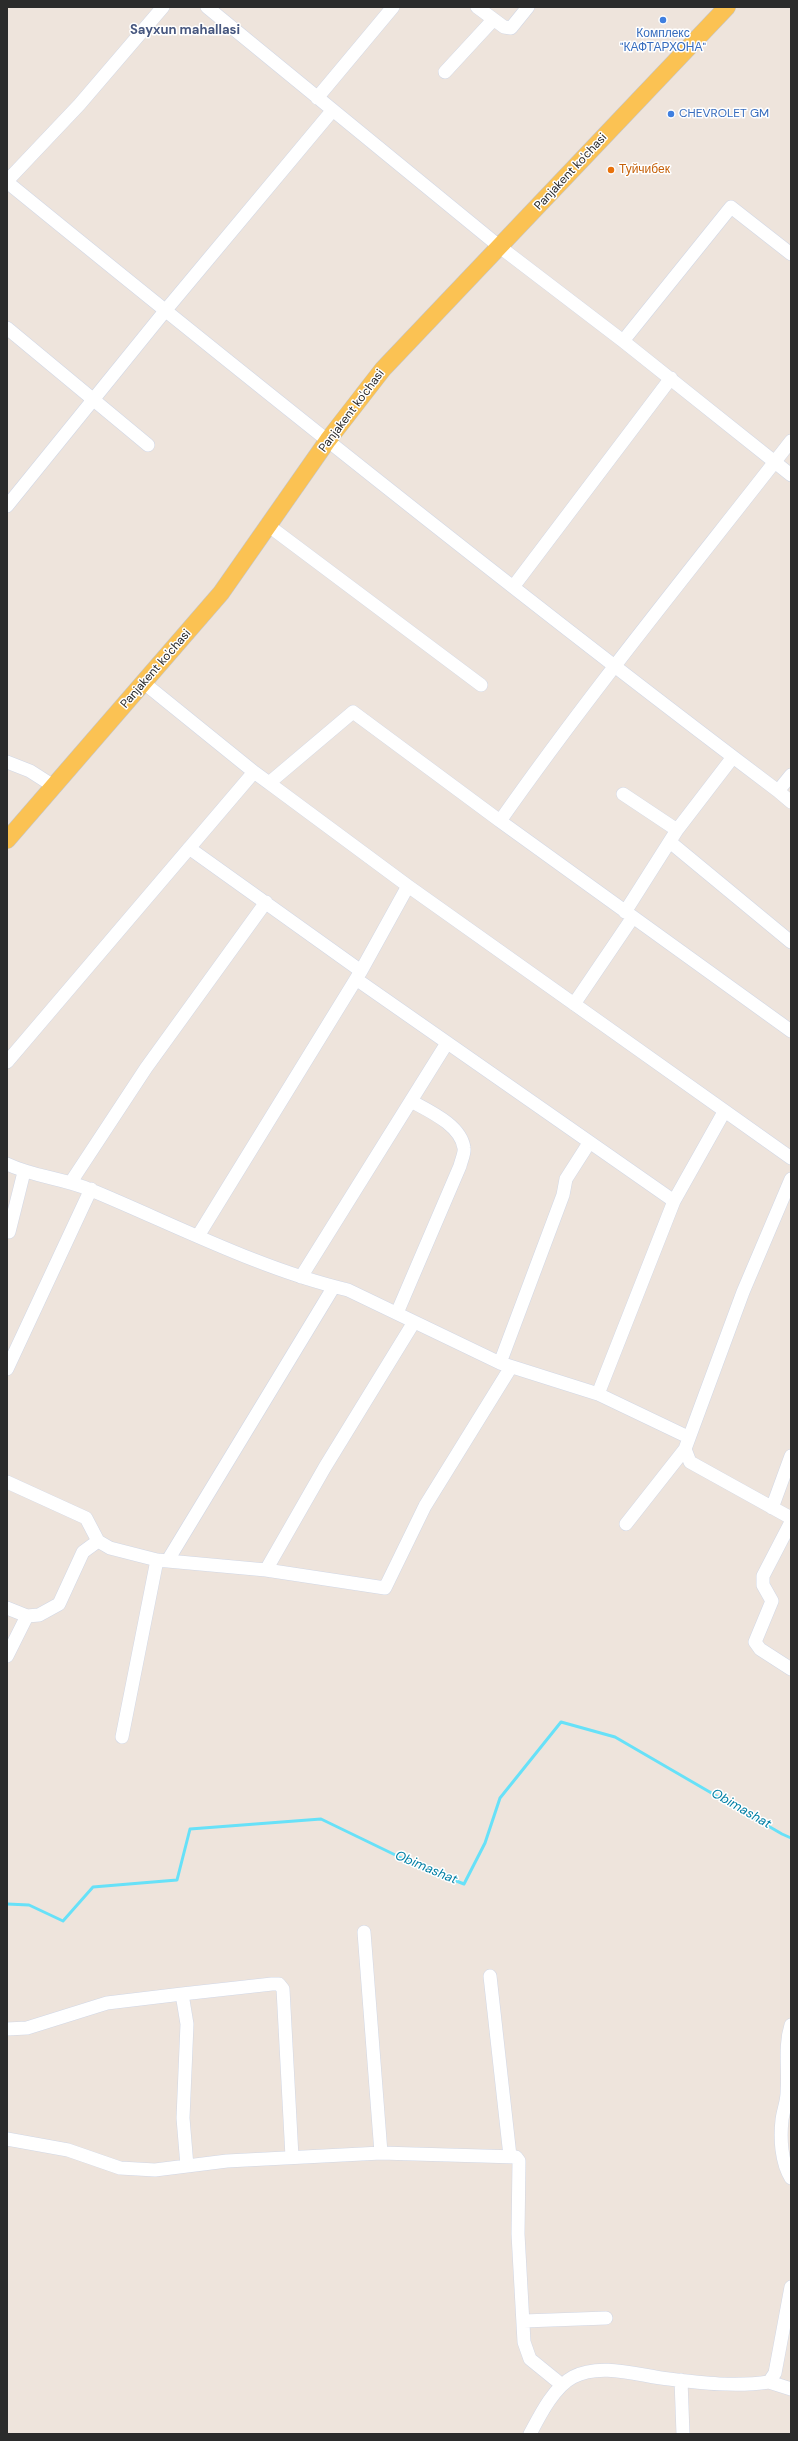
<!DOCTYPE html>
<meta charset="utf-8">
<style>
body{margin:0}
#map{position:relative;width:798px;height:2441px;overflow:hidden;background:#eee4dc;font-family:"DM Sans",sans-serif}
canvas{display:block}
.frame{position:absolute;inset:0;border:8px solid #2b2b2b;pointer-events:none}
</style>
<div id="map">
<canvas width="798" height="2441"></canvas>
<div class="frame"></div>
</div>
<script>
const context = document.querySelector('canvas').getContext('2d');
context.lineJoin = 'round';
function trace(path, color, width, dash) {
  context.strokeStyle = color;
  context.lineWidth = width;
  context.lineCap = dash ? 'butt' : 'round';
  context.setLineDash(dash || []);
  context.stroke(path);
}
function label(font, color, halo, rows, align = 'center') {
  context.font = font + ' "DM Sans",sans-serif';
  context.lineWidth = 3;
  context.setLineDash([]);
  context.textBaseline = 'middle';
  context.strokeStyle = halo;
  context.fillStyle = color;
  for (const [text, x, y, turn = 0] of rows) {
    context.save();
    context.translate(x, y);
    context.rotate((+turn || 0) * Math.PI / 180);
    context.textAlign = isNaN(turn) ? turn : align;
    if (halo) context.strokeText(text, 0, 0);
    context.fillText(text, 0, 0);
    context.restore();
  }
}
trace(new Path2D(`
 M 7,1904 L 29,1905 L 63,1921 L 93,1887 L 177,1880 L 190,1829 L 321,1819 L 418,1866 L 464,1884 L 485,1843 L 500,1798 L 561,1722 L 615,1737 L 782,1834 L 791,1838`), '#67e1f8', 3);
const minor = new Path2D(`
 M 207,7 L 500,247 L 623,341 L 791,475
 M 477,7 L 504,27 L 511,28 L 528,7
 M 445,72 L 493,20
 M 317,98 L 393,7
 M 7,181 L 79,105 L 163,7
 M 7,182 C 261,389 517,594 778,791 L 791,775
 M 7,328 L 148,445
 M 623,341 L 731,207 L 791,254
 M 7,506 L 165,311 L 332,111
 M 269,526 L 481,685
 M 513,587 L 671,378
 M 144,683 L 254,772
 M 7,762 L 30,771 L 55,787
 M 269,783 L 408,886 L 791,1158
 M 778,791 L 791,802
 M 623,794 L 677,830
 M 500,821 L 791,1031
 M 670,842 L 791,942
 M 189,848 L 361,971 L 356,979 L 674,1201
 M 625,912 L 677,830 L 733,757
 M 574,1004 L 633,917
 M 7,1062 L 254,772 L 269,783 L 353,712 L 500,821 C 592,690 693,567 791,441
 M 7,1164 C 34,1177 63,1178 91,1190 C 173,1224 262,1270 348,1290 L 500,1363 L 598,1394 L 688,1437
 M 791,1179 L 743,1292 L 685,1449 L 690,1462 L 791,1518
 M 71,1182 L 146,1068 L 266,902
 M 9,1232 L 24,1172
 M 198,1236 L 361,971 L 408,886
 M 301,1277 L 447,1043
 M 397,1313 L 460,1166 C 461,1161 465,1153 464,1148 C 461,1125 429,1111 411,1101
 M 500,1363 L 563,1195 L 566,1179 L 589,1143
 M 7,1369 L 91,1189
 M 598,1394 L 674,1201 L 724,1112
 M 7,1482 L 86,1518 L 98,1541 L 110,1548 L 157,1560 L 266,1570 L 385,1588 L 425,1506 L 511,1367
 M 772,1508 L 791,1456
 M 791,1522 L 763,1576 L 763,1585 L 772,1601 L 755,1642 L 760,1649 L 791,1669
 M 626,1524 L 685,1449
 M 168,1560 L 333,1288
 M 266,1570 L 325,1467 L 414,1322
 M 7,1608 L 27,1616 L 39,1615 L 59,1604 L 83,1552 L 98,1541
 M 7,1656 L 27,1616
 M 122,1737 L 157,1560
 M 364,1932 L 381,2153
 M 490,1976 L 510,2156
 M 182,1994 L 272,1984 L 279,1984 L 283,1989 L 292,2157
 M 791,2025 C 784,2047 789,2069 787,2093 C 787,2102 783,2111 782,2120 C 780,2138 781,2162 791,2178
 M 7,2029 L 27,2028 L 107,2003 L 182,1994 L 187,2024 L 183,2118 L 187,2166
 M 7,2139 L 68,2150 L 120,2168 L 155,2170 L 227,2161 L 381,2153 L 516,2157 L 519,2161 L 518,2234 L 524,2342 L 530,2359 L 562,2385
 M 524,2321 L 606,2318
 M 681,2380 L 683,2434
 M 769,2382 L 791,2389
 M 530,2434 C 540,2415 554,2387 573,2377 C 601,2362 640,2376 669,2379 C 702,2383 736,2387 769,2382 L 775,2373 L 791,2287`);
const major = new Path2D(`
 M 7,840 L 221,593 L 328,440 L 383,369 L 727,7`);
trace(minor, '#d1d7e5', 14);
trace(major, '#c4c4c4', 18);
trace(minor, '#fff', 13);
trace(major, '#fbc253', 17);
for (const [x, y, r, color] of [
 [663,20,4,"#3f7fe0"],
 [671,114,4,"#3f7fe0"],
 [611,170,4,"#e8710a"]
]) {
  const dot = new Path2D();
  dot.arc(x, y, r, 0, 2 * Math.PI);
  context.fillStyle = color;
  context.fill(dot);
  trace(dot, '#fff', 1.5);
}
label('12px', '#366cbe', '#fff', [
 ["Комплекс",663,34],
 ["\"КАФТАРХОНА\"",663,48],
 ["CHEVROLET GM",679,114,"left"]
]);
label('12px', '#c56008', '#fff', [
 ["Туйчибек",619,170]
], 'left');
label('12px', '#2b2b2b', '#fff', [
 ["Panjakent ko'chasi",571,172,-47],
 ["Panjakent ko'chasi",352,411,-53],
 ["Panjakent ko'chasi",156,669,-49]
]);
label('bold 13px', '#47577f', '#fff', [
 ["Sayxun mahallasi",185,31]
]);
label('italic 13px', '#0380a6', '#fff', [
 ["Obimashat",741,1809,30],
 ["Obimashat",426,1868,23]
]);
</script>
